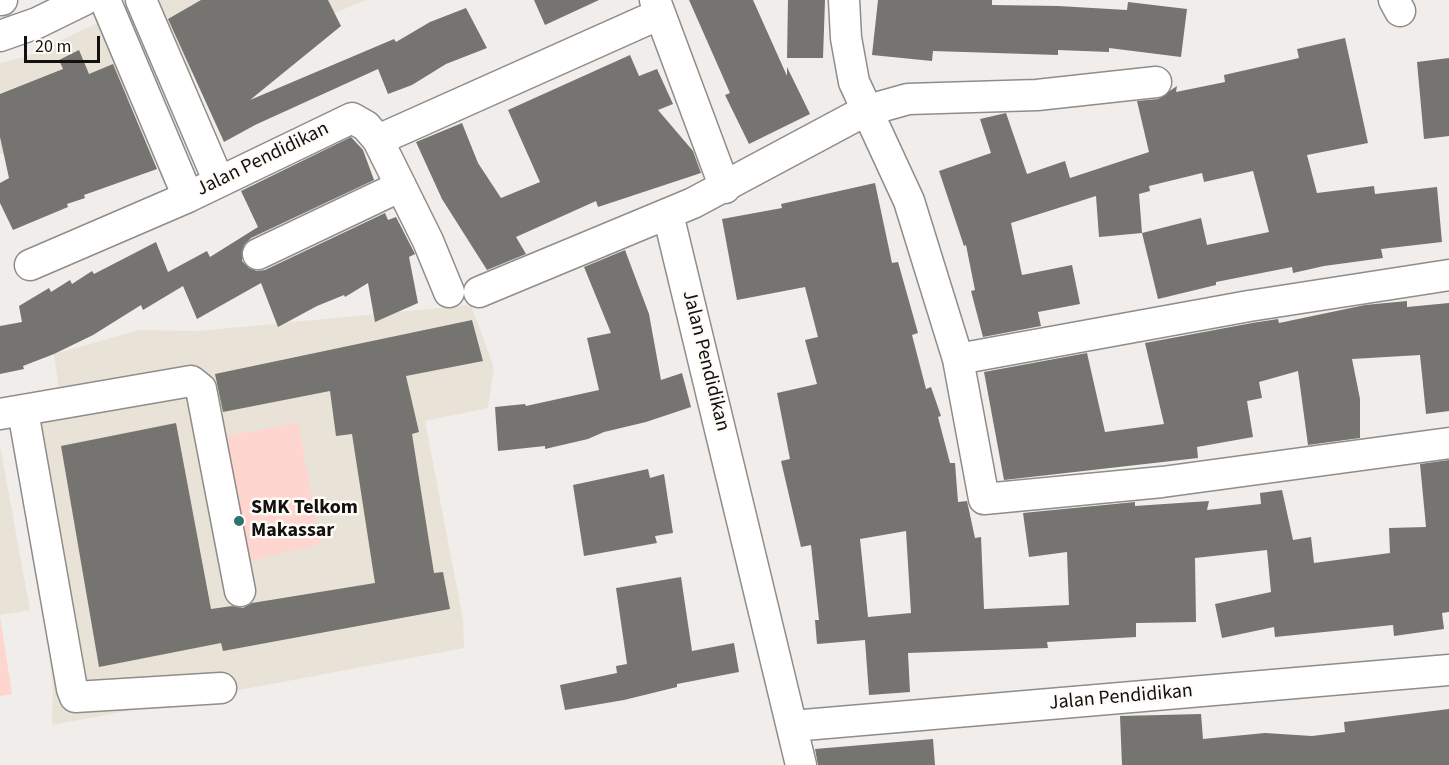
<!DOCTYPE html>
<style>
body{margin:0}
#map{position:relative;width:1449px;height:765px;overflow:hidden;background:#f0edea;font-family:"Source Sans 3",sans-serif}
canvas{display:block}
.scale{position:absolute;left:24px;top:36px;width:76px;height:27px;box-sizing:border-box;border:3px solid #121110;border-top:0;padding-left:8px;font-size:18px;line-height:21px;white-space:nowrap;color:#121110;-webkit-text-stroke:4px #fefbf7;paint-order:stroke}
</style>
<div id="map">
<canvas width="1449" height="765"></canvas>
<div class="scale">20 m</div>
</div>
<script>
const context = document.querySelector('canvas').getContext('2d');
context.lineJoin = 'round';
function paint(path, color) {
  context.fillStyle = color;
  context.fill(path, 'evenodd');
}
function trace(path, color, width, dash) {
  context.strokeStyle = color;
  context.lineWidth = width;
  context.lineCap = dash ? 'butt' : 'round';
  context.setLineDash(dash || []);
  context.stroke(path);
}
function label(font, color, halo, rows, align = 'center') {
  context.font = font + ' "Source Sans 3",sans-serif';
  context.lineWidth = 5;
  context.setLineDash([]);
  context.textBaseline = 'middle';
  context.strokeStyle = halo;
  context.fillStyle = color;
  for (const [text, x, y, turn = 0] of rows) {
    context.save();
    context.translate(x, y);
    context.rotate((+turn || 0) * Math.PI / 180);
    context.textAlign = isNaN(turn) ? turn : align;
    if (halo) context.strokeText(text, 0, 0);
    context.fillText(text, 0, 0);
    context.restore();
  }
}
paint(new Path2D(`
 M 147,0 L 366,0 L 0,154 L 0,63 L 25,57 Z
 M 471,305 L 494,368 L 488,408 L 425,421 L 463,620 L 464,648 L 52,725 L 53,691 L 24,416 L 61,405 L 54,354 L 139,330 L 199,331 Z
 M 0,445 L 30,610 L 0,615 Z`), '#e9e2d7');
paint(new Path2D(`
 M 298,423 L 321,544 L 247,561 L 226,436 Z
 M 0,616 L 12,694 L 0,696 Z`), '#fed5cf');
paint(new Path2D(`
 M 201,0 L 328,0 L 341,26 L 250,100 L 394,39 L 396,42 L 430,22 L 466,8 L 487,48 L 446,64 L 412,85 L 388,94 L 378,69 L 255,125 L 224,142 L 168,19 Z
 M 534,0 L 599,0 L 545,25 Z
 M 689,0 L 753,0 L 787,76 L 787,67 L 810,114 L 749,144 L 725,95 L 730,93 Z
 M 788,0 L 825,0 L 823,58 L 787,58 Z
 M 878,0 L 992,0 L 992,5 L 1058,6 L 1127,10 L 1128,2 L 1187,9 L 1181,57 L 1109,48 L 1109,52 L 1058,50 L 1058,55 L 933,51 L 932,61 L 872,55 Z
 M 1345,38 L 1368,143 L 1307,155 L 1317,193 L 1374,186 L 1375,194 L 1437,187 L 1442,242 L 1381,249 L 1383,258 L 1324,266 L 1293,273 L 1292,267 L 1216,282 L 1216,285 L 1158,299 L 1142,233 L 1099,237 L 1096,196 L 1011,223 L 1022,275 L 1072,265 L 1080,304 L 1038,312 L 1041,326 L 983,337 L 971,291 L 975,290 L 966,245 L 964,246 L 939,171 L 991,153 L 980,119 L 1006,113 L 1027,174 L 1065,161 L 1070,178 L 1149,152 L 1137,101 L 1158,99 L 1177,86 L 1176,92 L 1225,82 L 1224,75 L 1299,58 L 1297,49 ZM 1253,171 L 1269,232 L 1207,245 L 1201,218 L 1142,233 L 1139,194 L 1150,191 L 1149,186 L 1202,173 L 1204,182 Z
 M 79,50 L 89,74 L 113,64 L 157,169 L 84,195 L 85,198 L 67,204 L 68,207 L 13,230 L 0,203 L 0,183 L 9,178 L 0,137 L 0,94 L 63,69 L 59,60 Z
 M 630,55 L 639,76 L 657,69 L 673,104 L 658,110 L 693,151 L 701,173 L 598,207 L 596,201 L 516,237 L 526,254 L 487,270 L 442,199 L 416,142 L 462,123 L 478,163 L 501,198 L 540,182 L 508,110 Z
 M 1449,58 L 1449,136 L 1424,139 L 1417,62 Z
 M 351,137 L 363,150 L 374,180 L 251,238 L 244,245 L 242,261 L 249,268 L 257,271 L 265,270 L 385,213 L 388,220 L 396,217 L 415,254 L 409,257 L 418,303 L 375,322 L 368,283 L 345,297 L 344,295 L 317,306 L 278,327 L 261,283 L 197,319 L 183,286 L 143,310 L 141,305 L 93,335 L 54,354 L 23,366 L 24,369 L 0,374 L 0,326 L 22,322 L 19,306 L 49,288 L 51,292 L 70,280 L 72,284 L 92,271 L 94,274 L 156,242 L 168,272 L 207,251 L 210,257 L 258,227 L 241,191 Z
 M 875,183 L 892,263 L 898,262 L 918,333 L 912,335 L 926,389 L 931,387 L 941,416 L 938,417 L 950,463 L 955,463 L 958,502 L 967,501 L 975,538 L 981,537 L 984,609 L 1069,605 L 1067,552 L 1029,557 L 1023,513 L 1135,502 L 1135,506 L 1209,501 L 1207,510 L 1261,504 L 1260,493 L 1282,490 L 1293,540 L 1311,537 L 1314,563 L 1390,553 L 1389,528 L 1426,527 L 1420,464 L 1449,460 L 1449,612 L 1442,613 L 1444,629 L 1394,636 L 1393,625 L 1275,637 L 1274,627 L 1222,638 L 1215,604 L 1271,592 L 1267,550 L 1195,558 L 1196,622 L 1136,623 L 1136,637 L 1047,642 L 1048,648 L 908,653 L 910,692 L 869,695 L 865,640 L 817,644 L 815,620 L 819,620 L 811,545 L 801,547 L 781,461 L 790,459 L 777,393 L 817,384 L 805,340 L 818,337 L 805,287 L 737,300 L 722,219 L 782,208 L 781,204 ZM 906,531 L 911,613 L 868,617 L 860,539 Z
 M 625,250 L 649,314 L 661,380 L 682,373 L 691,407 L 646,422 L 604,432 L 588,439 L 545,449 L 545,446 L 498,451 L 495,407 L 525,404 L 526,406 L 599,390 L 587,338 L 611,333 L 584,267 Z
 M 1407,301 L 1407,307 L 1449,303 L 1449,411 L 1426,414 L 1420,355 L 1352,359 L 1360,399 L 1360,438 L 1308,445 L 1298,371 L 1259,382 L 1262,398 L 1247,401 L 1253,437 L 1197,447 L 1198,458 L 1004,480 L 984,372 L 1087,353 L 1105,432 L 1164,424 L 1145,343 L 1252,323 L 1278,319 L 1279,323 L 1365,305 Z
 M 472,320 L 483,361 L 406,376 L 419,432 L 412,434 L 434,573 L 443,572 L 450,609 L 223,651 L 221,643 L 99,667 L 61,446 L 176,423 L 211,609 L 232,606 L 243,608 L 252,603 L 375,583 L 352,434 L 336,436 L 330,391 L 223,412 L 215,374 Z
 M 648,469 L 650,478 L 664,474 L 673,533 L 655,536 L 657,543 L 584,556 L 573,485 Z
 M 681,577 L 692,651 L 734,643 L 739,672 L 677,684 L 677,687 L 624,700 L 565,710 L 560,685 L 617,673 L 616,666 L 627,664 L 616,588 Z
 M 1449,709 L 1449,765 L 1122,765 L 1120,716 L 1201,714 L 1203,739 L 1265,733 L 1312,736 L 1345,732 L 1344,722 Z
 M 933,739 L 935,765 L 818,765 L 815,749 Z`), '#757470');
const minor = new Path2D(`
 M 0,0 L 2,0
 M 105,0 L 188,197
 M 141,0 L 219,182
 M 655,0 L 725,188
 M 844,0 L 846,38 L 854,82 L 909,201 L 958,359 L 984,499 L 1162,482 L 1449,443
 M 1394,0 L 1400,11
 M 0,36 L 37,23 L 84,0
 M 378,140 L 660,14
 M 668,214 L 801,765
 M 258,254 L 401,186
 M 30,265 L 188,197 L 352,118 L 366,126 L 378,140 L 428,241 L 449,292
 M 479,292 L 693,203 L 865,111 L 908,99 L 1037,95 L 1156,82
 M 958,359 L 1249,306 L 1449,275
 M 23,411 L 72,689 L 75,697 L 221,688
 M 0,414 L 191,381 L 201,389 L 240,591
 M 792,726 L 1449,670`);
trace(minor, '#8f8c89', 33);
trace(minor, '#fff', 30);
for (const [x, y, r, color] of [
 [239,521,6,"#2b7571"]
]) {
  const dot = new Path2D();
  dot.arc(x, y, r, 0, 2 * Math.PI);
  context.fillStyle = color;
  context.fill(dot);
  trace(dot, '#fefbf7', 2);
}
label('20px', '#121110', '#fefbf7', [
 ["Jalan Pendidikan",263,160,-26],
 ["Jalan Pendidikan",705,361,76],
 ["Jalan Pendidikan",1121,698,-5]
]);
label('bold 20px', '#121110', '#fefbf7', [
 ["SMK Telkom",251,509],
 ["Makassar",251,532]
], 'left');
</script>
